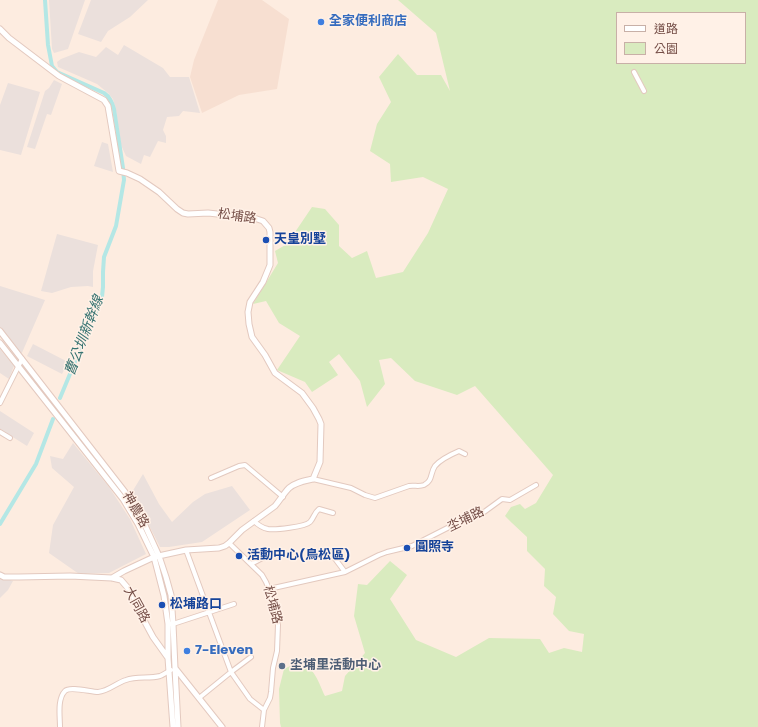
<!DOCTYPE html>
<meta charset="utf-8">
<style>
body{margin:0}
#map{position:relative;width:758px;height:727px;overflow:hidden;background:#fdece0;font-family:Poppins,"Noto Sans TC",sans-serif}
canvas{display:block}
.legend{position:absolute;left:616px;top:12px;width:130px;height:52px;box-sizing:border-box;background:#fff1e7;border:1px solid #c8b0a7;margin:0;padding:5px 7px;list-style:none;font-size:12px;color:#754e47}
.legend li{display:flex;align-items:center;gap:8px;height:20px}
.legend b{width:20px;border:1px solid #c8b0a7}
</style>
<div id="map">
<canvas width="758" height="727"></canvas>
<ul class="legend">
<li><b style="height:5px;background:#fff"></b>道路</li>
<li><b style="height:11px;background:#d9ebbf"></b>公園</li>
</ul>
</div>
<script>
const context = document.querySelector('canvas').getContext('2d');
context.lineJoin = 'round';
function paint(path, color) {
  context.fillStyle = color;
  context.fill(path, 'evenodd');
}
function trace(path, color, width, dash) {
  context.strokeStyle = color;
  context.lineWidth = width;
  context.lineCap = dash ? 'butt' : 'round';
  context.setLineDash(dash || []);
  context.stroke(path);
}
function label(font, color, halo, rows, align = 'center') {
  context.font = font + ' Poppins,"Noto Sans TC",sans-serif';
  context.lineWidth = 3;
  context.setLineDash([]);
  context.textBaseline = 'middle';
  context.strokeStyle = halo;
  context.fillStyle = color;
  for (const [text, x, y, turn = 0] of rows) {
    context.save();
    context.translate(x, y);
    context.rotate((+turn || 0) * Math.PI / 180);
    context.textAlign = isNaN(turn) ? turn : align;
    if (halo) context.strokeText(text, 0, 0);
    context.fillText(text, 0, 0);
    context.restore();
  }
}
paint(new Path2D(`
 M 218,0 L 262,0 L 289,19 L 277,89 L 239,95 L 202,113 L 190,77 L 194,60 Z`), '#f7dfd1');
paint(new Path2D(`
 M 49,0 L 85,0 L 68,49 L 54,53 L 52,49 Z
 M 91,0 L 148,0 L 130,17 L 108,31 L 101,42 L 78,34 Z
 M 124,45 L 163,68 L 170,77 L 189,77 L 200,113 L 183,111 L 179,116 L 167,117 L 163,130 L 166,136 L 166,143 L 158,141 L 150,157 L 144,155 L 141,164 L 126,156 L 121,145 L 116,111 L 113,99 L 108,93 L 97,84 L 58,67 L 57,62 L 61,59 L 79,52 L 96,57 L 106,47 L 118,55 Z
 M 54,80 L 62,84 L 51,115 L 47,114 L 35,149 L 27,147 L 45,91 L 49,88 Z
 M 8,83 L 40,92 L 21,155 L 0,150 L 0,105 Z
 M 102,142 L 108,144 L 113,172 L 94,166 Z
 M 57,234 L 98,245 L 93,271 L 93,287 L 88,286 L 71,287 L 52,293 L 41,291 Z
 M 0,286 L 45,300 L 21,355 L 0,328 Z
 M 33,344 L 68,362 L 62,374 L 27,356 Z
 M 0,349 L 14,366 L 9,379 L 0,373 Z
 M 0,411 L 34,433 L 27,446 L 0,429 Z
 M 73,443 L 109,487 L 130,519 L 146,554 L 109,573 L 79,574 L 49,553 L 53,525 L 74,487 L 52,468 L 50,456 L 63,459 Z
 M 143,474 L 159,504 L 172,522 L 193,502 L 205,494 L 232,486 L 250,510 L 202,542 L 169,547 L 160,547 L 132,492 Z
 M 0,577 L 13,581 L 8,590 L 0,598 Z`), '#ebe0dc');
paint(new Path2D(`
 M 398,0 L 758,0 L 758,727 L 281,727 L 280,723 L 279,689 L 284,669 C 288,667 295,664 300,665 C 315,666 319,684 325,696 L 342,691 L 345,676 L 365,653 L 354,616 L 358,584 L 367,585 L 390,561 L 407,575 L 390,599 L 416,640 L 456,657 L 489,638 L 540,639 L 549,653 L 564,648 L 582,652 L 584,634 L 569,631 L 553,614 L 556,597 L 544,586 L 545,569 L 527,551 L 527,537 L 512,523 L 505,516 L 511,507 L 520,504 L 525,509 L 536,503 L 553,475 L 475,386 L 457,395 L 415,381 L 391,358 L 379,360 L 385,384 L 367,407 L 360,381 L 339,354 L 329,362 L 338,375 L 312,392 L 305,382 L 277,370 L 300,336 L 279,323 L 266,301 L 253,304 L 278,263 L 275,251 L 287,244 L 312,207 L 325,209 L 339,225 L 339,246 L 352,258 L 367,251 L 376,278 L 403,272 L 428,233 L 448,189 L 423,177 L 391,182 L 390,164 L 370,151 L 377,124 L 391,102 L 379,77 L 398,54 L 417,75 L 441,75 L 450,91 L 436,33 ZM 617,13 L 745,13 L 745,63 L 617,63 Z`), '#d9ebbf');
trace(new Path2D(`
 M 45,0 L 48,45 L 52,66 L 57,72 L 104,93 C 110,97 112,102 114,109 L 123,168 L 124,180 L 116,226 L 104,257 L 103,272 L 103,287 L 102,297 L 60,398
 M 0,524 L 36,464 L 53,419`), '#b4e7e5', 4);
const minor = new Path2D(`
 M 634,72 L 644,91
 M 0,403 L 22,359
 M 0,432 L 10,438
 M 211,478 L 239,466 L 245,465 L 283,497
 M 313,479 L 351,488 L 365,495 L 375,498 L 409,486 C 414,485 419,487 424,485 C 433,481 430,473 435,466 C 440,460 452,454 459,451 L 465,454
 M 254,521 C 258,525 263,528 268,529 C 275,530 305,527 310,522 C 314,518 314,513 319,509 L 333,513
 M 229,543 L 262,575 L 266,582 L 269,589 L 278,625 L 277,651 L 273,668 L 271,692 L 270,698 L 264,710 L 262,727
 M 186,550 L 231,672 L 250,699 L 264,710
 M 330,552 L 345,572
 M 251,564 L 268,555
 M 269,589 L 345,572 L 379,555 L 387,552 L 412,546 L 467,518 L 480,515 L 502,499 L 510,500 L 536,485
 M 170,624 L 173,624 L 234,604
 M 199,698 L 231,672 L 251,657
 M 60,727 C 60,717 57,699 65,691 C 70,686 91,692 98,692 C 109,691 116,683 126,680 C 137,676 149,679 160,676 C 163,675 167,672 171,670`);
const tertiary = new Path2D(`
 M 0,29 L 9,38 L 59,76 L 104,100 L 108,106 L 119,171 L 127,173 L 140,179 L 159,192 L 177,209 L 183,213 L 188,214 L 208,213 L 254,218 L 263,221 L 269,228 L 270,232 L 270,265 L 263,282 L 250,302 L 248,312 L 249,324 L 252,337 L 265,355 L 275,373 L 302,393 L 313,408 L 319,419 L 321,424 L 320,462 L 313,479 C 304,481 296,482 289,488 C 284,493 280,500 275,506 L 242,530 L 229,543 L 225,546 L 219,548 L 186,550 L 154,557 L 124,571 L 112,578
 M 0,331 L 125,492 L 143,521 L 159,556 L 166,577 L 171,595 L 173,624 L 175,668 L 178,727
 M 0,343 L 123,499 L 138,524 L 154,557 L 164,596 L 168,624 L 168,658 L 173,727
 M 0,575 L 4,577 L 19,577 L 70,576 L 112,578 L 121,580 L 127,587 L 133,596 L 140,613 L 153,637 L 168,658
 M 175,668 L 222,727`);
trace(minor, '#e3c9bf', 6);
trace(tertiary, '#e3c9bf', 7);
trace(minor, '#fff', 4);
trace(tertiary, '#fff', 5);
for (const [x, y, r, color] of [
 [321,22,4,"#3f7fe0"],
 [266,240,4,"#1a4fb4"],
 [407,548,4,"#1a4fb4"],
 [239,556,4,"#1a4fb4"],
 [162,605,4,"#1a4fb4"],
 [187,651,4,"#3f7fe0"],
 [282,666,4,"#5c6f8a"]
]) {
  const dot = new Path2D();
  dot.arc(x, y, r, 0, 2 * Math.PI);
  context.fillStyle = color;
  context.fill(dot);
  trace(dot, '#fff1e7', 1.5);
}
label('bold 13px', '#366cbe', '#fff1e7', [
 ["全家便利商店",329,22],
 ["7-Eleven",195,651]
], 'left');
label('13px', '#754e47', '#fff1e7', [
 ["松埔路",237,217,8],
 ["神農路",135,510,60],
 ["坔埔路",466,520,-26],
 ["大同路",136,605,61],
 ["松埔路",272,605,75]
]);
label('bold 13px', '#164399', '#fff1e7', [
 ["天皇別墅",274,240],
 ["圓照寺",415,548],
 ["活動中心(鳥松區)",247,556],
 ["松埔路口",170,605]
], 'left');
label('bold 13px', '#4e5e75', '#fff1e7', [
 ["坔埔里活動中心",290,666]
], 'left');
label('italic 14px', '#387472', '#fff1e7', [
 ["曹公圳新幹線",85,336,-69]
]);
</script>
